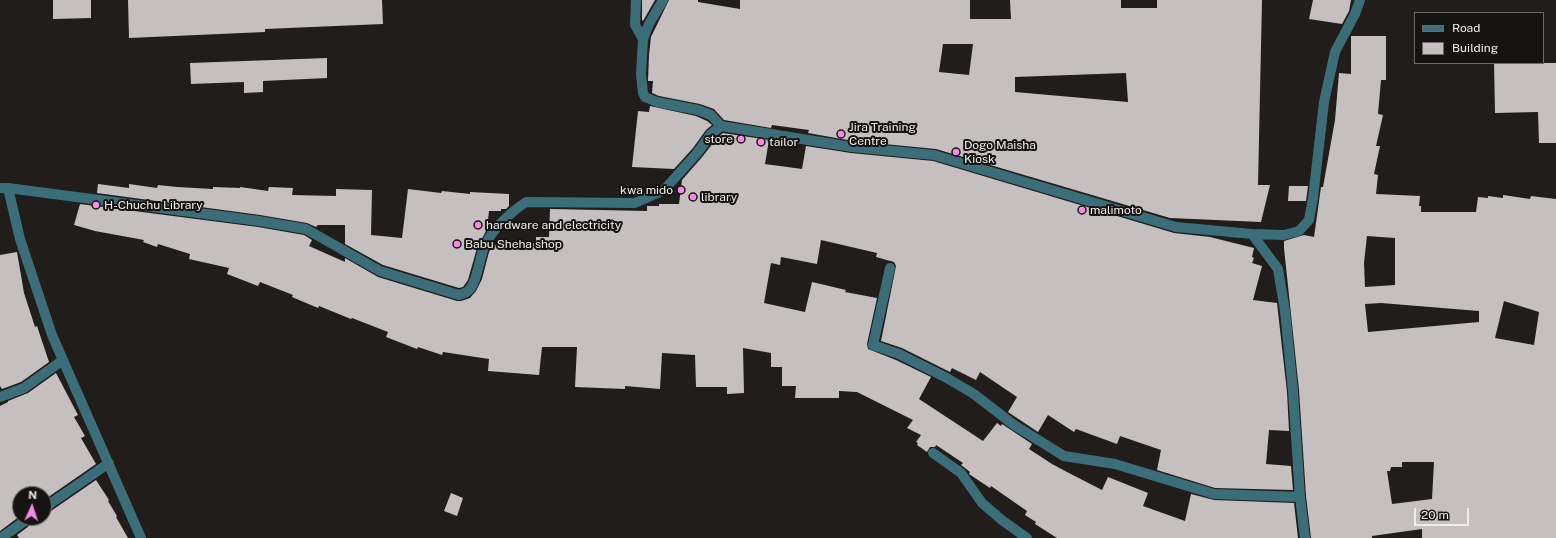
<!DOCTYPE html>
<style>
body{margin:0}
#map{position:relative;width:1556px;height:538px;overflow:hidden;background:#201d1b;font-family:"Public Sans",sans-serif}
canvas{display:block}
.legend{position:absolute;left:1414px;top:12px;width:130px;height:52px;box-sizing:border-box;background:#161412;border:1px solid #6d6b6a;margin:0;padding:5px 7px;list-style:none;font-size:12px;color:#f0eeed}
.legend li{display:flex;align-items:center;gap:8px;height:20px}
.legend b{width:20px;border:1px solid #6d6b6a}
.north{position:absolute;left:12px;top:486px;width:40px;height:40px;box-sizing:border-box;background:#161412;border:1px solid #6d6b6a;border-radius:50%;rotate:3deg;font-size:11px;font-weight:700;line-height:16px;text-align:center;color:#f0eeed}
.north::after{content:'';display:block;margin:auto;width:14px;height:18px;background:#f987e8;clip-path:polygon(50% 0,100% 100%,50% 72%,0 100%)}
.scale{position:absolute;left:1414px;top:508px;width:55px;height:18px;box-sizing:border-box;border:2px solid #f0eeed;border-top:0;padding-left:5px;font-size:12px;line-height:14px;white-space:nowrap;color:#f0eeed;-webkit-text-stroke:3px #161412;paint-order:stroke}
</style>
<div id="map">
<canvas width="1556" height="538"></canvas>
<ul class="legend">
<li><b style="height:5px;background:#3c6e79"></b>Road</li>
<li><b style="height:11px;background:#c5c0bf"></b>Building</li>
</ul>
<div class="north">N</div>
<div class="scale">20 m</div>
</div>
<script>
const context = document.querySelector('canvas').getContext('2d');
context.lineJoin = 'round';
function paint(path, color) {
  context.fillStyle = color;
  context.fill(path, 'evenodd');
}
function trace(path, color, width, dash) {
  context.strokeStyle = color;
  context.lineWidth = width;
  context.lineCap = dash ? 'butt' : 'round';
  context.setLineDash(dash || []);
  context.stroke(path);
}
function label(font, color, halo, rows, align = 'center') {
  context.font = font + ' "Public Sans",sans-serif';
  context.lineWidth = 4;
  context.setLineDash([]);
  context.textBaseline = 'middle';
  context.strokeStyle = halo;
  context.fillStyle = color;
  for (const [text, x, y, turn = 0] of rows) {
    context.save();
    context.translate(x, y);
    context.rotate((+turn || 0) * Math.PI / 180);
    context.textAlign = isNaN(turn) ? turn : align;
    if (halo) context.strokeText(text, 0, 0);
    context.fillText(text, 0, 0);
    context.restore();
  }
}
paint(new Path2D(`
 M 53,0 L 91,0 L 91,18 L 53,19 Z
 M 128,0 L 382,0 L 383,24 L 265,29 L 265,32 L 129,38 Z
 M 642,0 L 655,0 L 643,21 L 642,20 Z
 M 669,0 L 698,0 L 698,2 L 740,9 L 740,0 L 970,0 L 970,19 L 1011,19 L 1010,0 L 1121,0 L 1121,8 L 1157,8 L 1157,0 L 1262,0 L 1258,185 L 1270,185 L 1261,222 L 1170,218 L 936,149 L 853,141 L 808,133 L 809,130 L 772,125 L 771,128 L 724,120 L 714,109 L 700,104 L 659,96 L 652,93 L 653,81 L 648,81 L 649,55 L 651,37 ZM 943,44 L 973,44 L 969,75 L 939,72 ZM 1126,73 L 1128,102 L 1015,92 L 1015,77 Z
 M 1313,0 L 1351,0 L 1349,11 L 1342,24 L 1309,19 Z
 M 1351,36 L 1386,36 L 1386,80 L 1381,80 L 1378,114 L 1383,115 L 1376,146 L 1380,146 L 1374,174 L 1378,175 L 1376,194 L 1420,196 L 1419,206 L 1421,206 L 1421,212 L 1476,212 L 1478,197 L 1488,198 L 1488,196 L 1503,198 L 1503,195 L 1530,199 L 1531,196 L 1556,199 L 1556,538 L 1422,538 L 1422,529 L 1372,536 L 1372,538 L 1311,538 L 1306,496 L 1299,390 L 1284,248 L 1284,241 L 1304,235 L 1314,237 L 1321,187 L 1323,187 L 1335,120 L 1339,73 L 1351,74 ZM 1367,236 L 1395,238 L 1395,285 L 1365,287 L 1364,263 ZM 1504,301 L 1539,312 L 1534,345 L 1495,338 ZM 1381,303 L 1479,311 L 1479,322 L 1368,332 L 1365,304 ZM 1402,462 L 1434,462 L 1432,499 L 1392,504 L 1387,471 L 1390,471 L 1391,467 L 1402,467 Z
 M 327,58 L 327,78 L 263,81 L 263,92 L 244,93 L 244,82 L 191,84 L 190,63 Z
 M 1494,63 L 1556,63 L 1556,143 L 1539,143 L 1538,112 L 1495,113 Z
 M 650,106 L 696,116 L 707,121 L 712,125 L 706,130 L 693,148 L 674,169 L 632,167 L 638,111 L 649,112 Z
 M 723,133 L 769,140 L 765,164 L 802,169 L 806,146 L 851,153 L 933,161 L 1174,233 L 1210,237 L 1254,248 L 1252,257 L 1254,258 L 1252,263 L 1262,266 L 1253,300 L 1277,303 L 1287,392 L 1289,431 L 1269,430 L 1266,464 L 1291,466 L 1293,490 L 1215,488 L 1157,470 L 1161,450 L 1120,436 L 1117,444 L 1076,429 L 1074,432 L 1048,415 L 1038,432 L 1008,412 L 1017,397 L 980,372 L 976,380 L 952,368 L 950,372 L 902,348 L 881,341 L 896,266 L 894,262 L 876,257 L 877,253 L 821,240 L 817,264 L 781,257 L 780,265 L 771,263 L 764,303 L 805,312 L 812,282 L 846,290 L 845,292 L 877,298 L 867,344 L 868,349 L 896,360 L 931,377 L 919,399 L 983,441 L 997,423 L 1001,426 L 1002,424 L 1032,444 L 1029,449 L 1052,464 L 1067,472 L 1102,490 L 1108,477 L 1148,493 L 1143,506 L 1185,521 L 1191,494 L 1214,500 L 1294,503 L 1298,538 L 1057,538 L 1035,524 L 1036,522 L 1025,515 L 1027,511 L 991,486 L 990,488 L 969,474 L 970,472 L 961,465 L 963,463 L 936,445 L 935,447 L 930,447 L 927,452 L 917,445 L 918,443 L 916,442 L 921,435 L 907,428 L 913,420 L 857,392 L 839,391 L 839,398 L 795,398 L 796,386 L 782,386 L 782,367 L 771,367 L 771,353 L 743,348 L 744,393 L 727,394 L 727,387 L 696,387 L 695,355 L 662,353 L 660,389 L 625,386 L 625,389 L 575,387 L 577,347 L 542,347 L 539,375 L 488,371 L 489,359 L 443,352 L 442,355 L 418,347 L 417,349 L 386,337 L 388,332 L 352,318 L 351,319 L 319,306 L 318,308 L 292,297 L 293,295 L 260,282 L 258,286 L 227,274 L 229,268 L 189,259 L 190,254 L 158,244 L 157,247 L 143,242 L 144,240 L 95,231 L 74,225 L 80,204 L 258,227 L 304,235 L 312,240 L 309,246 L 345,262 L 345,258 L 378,277 L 457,301 L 461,301 L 470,298 L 476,291 L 482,279 L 489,252 L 493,245 L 536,243 L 536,237 L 549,237 L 550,209 L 647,211 L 647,206 L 659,206 L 659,204 L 679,204 L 682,180 L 703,156 L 716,139 Z
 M 98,184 L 129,188 L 129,184 L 157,188 L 158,185 L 177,187 L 213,189 L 213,187 L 240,188 L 240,187 L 268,191 L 269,187 L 293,188 L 292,195 L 336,196 L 336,189 L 372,190 L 371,235 L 402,238 L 408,189 L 441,193 L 442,191 L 470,194 L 470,192 L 509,194 L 509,206 L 506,209 L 501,209 L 501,211 L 489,211 L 487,229 L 477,248 L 468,280 L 463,287 L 459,288 L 383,265 L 345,244 L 345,225 L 318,225 L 316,227 L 307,223 L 260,215 L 97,193 Z
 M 1289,186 L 1308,186 L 1306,201 L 1288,201 Z
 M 17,252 L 24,293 L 35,327 L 37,326 L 49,362 L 21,382 L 2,389 L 0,386 L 0,255 Z
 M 56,373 L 78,415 L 74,417 L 85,436 L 81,438 L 96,464 L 44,500 L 44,494 L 20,494 L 20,516 L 0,531 L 0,406 L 8,402 L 8,401 L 28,393 Z
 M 96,480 L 109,500 L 108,501 L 117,516 L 116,517 L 128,538 L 19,538 L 17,535 L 33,523 L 35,518 L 44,518 L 44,514 L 48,513 Z
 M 451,493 L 463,498 L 457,516 L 444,511 Z`), '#c5c0bf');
trace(new Path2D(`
 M 636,0 L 635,25 L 643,39
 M 663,0 L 649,24 L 643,39 L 641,74 L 643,93 L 645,97 L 657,102 L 698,110 L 711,115 L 721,126
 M 0,188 L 8,188 L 20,239 L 52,335 L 141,538
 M 8,188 L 259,221 L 306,229 L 380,271 L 459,295 C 461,294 465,293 467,292 C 478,283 479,257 485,245 C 494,227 510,213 526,202 L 635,203 L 664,190 L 698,152 L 711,134 L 721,126 L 852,147 L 934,155 L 1176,227 L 1252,234 L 1284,235 L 1299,231 L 1309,220 L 1313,198 L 1324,102 L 1335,52 L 1355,14 L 1360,0
 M 1252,234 L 1278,269 L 1285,311 L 1293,391 L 1300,497 L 1305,538
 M 890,268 L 873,345 L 899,354 L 945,377 L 974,394 L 1014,425 L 1064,456 L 1115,464 L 1214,494 L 1300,497
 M 0,397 L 24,388 L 63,360
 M 933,453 L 961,473 L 982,503 L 1003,521 L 1027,538
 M 44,508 L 109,463
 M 1,538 L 29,518`), '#3c6e79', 10);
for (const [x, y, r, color] of [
 [841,134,4,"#f987e8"],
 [741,139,4,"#f987e8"],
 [761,142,4,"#f987e8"],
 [956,152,4,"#f987e8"],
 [681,190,4,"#f987e8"],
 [693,197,4,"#f987e8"],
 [96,205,4,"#f987e8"],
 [1082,210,4,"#f987e8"],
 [478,225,4,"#f987e8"],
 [457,244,4,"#f987e8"]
]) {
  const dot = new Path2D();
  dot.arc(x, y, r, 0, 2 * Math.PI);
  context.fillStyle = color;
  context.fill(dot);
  trace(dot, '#161412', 1.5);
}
label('12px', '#f0eeed', '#161412', [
 ["Jira Training",849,127],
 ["Centre",849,141],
 ["store",733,139,"right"],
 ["tailor",769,142],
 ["Dogo Maisha",964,145],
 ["Kiosk",964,159],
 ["kwa mido",673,190,"right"],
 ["library",701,197],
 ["H-Chuchu Library",104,205],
 ["malimoto",1090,210],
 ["hardware and electricity",486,225],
 ["Babu Sheha shop",465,244]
], 'left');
</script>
